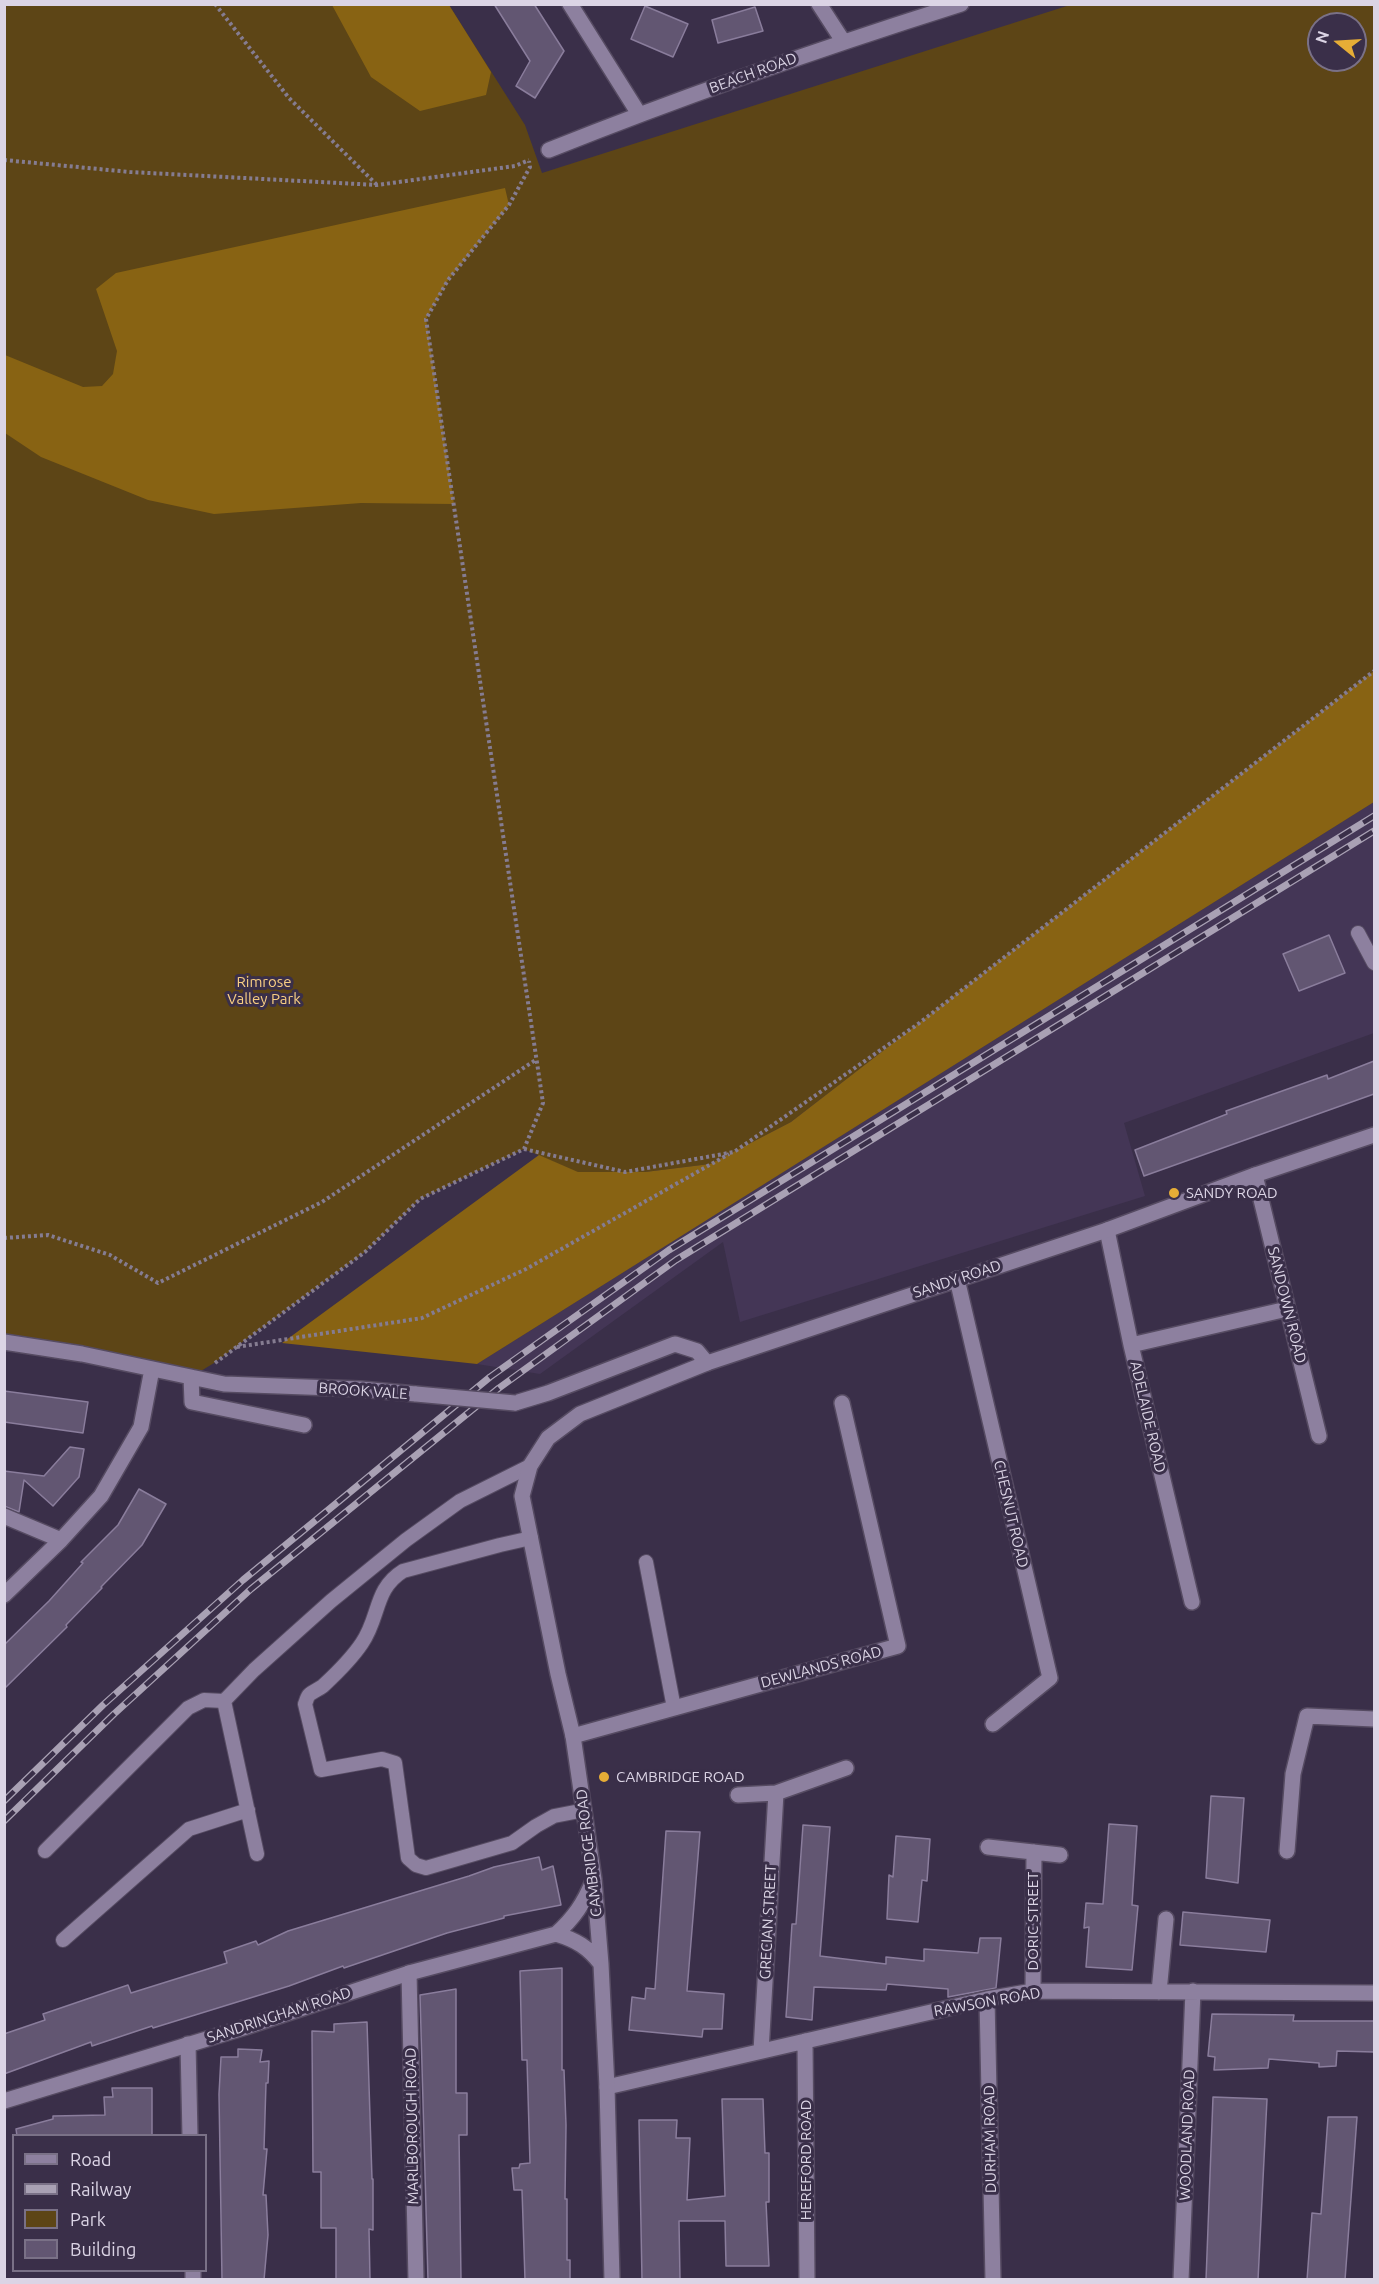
<!DOCTYPE html>
<style>
body{margin:0}
#map{position:relative;width:1379px;height:2284px;overflow:hidden;background:#3a2f49;font-family:Ubuntu,sans-serif}
canvas{display:block}
.frame{position:absolute;inset:0;border:6px solid #dbd4e5;pointer-events:none}
.legend{position:absolute;left:12px;top:2134px;width:195px;height:138px;box-sizing:border-box;background:#3a2f49;border:2px solid #7a7187;margin:0;padding:8px 10px;list-style:none;font-size:18px;color:#dbd4e5}
.legend li{display:flex;align-items:center;gap:12px;height:30px}
.legend b{width:30px;border:2px solid #7a7187}
.north{position:absolute;left:1307px;top:12px;width:60px;height:60px;box-sizing:border-box;background:#3a2f49;border:2px solid #7a7187;border-radius:50%;rotate:288deg;font-size:16px;font-weight:700;line-height:24px;text-align:center;color:#dbd4e5}
.north::after{content:'';display:block;margin:auto;width:21px;height:27px;background:#e6ad36;clip-path:polygon(50% 0,100% 100%,50% 72%,0 100%)}
</style>
<div id="map">
<canvas width="1379" height="2284"></canvas>
<div class="frame"></div>
<ul class="legend">
<li><b style="height:8px;background:#8d809f"></b>Road</li>
<li><b style="height:8px;background:#a9a1b4"></b>Railway</li>
<li><b style="height:16px;background:#5d4516"></b>Park</li>
<li><b style="height:16px;background:#625672"></b>Building</li>
</ul>
<div class="north">N</div>
</div>
<script>
const context = document.querySelector('canvas').getContext('2d');
context.lineJoin = 'round';
function paint(path, color) {
  context.fillStyle = color;
  context.fill(path, 'evenodd');
}
function trace(path, color, width, dash) {
  context.strokeStyle = color;
  context.lineWidth = width;
  context.lineCap = dash ? 'butt' : 'round';
  context.setLineDash(dash || []);
  context.stroke(path);
}
function label(font, color, halo, rows, align = 'center') {
  context.font = font + ' Ubuntu,sans-serif';
  context.lineWidth = 6;
  context.setLineDash([]);
  context.textBaseline = 'middle';
  context.strokeStyle = halo;
  context.fillStyle = color;
  for (const [text, x, y, turn = 0] of rows) {
    context.save();
    context.translate(x, y);
    context.rotate((+turn || 0) * Math.PI / 180);
    context.textAlign = isNaN(turn) ? turn : align;
    if (halo) context.strokeText(text, 0, 0);
    context.fillText(text, 0, 0);
    context.restore();
  }
}
paint(new Path2D(`
 M 1374,802 L 1374,1033 L 1124,1123 L 1145,1196 L 740,1322 L 723,1242 L 540,1374 L 477,1364 Z`), '#443656');
paint(new Path2D(`
 M 4,5 L 449,5 L 525,125 L 542,173 L 1070,5 L 1374,5 L 1374,671 L 791,1122 L 710,1164 L 645,1172 L 577,1172 L 524,1149 L 420,1199 L 365,1252 L 214,1363 L 191,1377 L 5,1342 ZM 1319,24 L 1355,24 L 1355,60 L 1319,60 Z`), '#5d4516');
paint(new Path2D(`
 M 332,5 L 449,5 L 491,72 L 486,95 L 420,111 L 371,77 Z
 M 505,188 L 509,205 L 448,280 L 426,319 L 454,504 L 361,503 L 214,514 L 148,500 L 41,457 L 5,433 L 5,355 L 83,387 L 102,386 L 113,374 L 117,351 L 96,289 L 116,273 Z
 M 1374,671 L 1374,802 L 477,1364 L 282,1343 L 539,1155 L 578,1172 L 645,1172 L 710,1164 L 791,1122 Z`), '#886313');
const building = new Path2D(`
 M 494,4 L 534,4 L 564,51 L 535,98 L 516,86 L 530,61 Z
 M 645,6 L 688,24 L 673,57 L 631,39 Z
 M 755,7 L 763,31 L 718,43 L 712,20 Z
 M 1329,935 L 1345,973 L 1299,991 L 1283,954 Z
 M 1374,1061 L 1374,1094 L 1144,1176 L 1135,1150 L 1227,1114 L 1226,1111 L 1327,1075 L 1328,1079 Z
 M 4,1391 L 88,1402 L 83,1433 L 4,1422 Z
 M 70,1447 L 84,1449 L 79,1477 L 53,1506 L 24,1480 L 19,1512 L 4,1506 L 4,1471 L 44,1476 Z
 M 139,1489 L 166,1504 L 142,1545 L 101,1587 L 102,1588 L 66,1625 L 67,1627 L 4,1689 L 4,1645 L 49,1601 L 83,1563 L 81,1562 L 118,1525 Z
 M 1211,1796 L 1244,1798 L 1238,1883 L 1206,1878 Z
 M 1109,1824 L 1137,1826 L 1132,1905 L 1138,1906 L 1132,1970 L 1086,1967 L 1089,1927 L 1084,1928 L 1086,1903 L 1103,1904 Z
 M 803,1825 L 830,1827 L 820,1956 L 886,1964 L 886,1957 L 924,1961 L 924,1949 L 978,1953 L 980,1938 L 1001,1938 L 996,1988 L 948,1997 L 948,1989 L 887,1984 L 886,1990 L 814,1987 L 812,2020 L 786,2017 L 792,1924 L 796,1924 Z
 M 666,1831 L 700,1832 L 687,1991 L 724,1994 L 722,2029 L 703,2029 L 702,2037 L 629,2030 L 632,1997 L 645,1999 L 646,1988 L 655,1989 Z
 M 896,1836 L 930,1839 L 927,1881 L 922,1880 L 918,1922 L 887,1919 L 889,1875 L 893,1877 Z
 M 539,1857 L 542,1870 L 553,1866 L 561,1905 L 504,1916 L 504,1918 L 447,1933 L 344,1968 L 343,1966 L 289,1986 L 153,2028 L 152,2026 L 92,2046 L 91,2042 L 4,2074 L 4,2034 L 45,2020 L 43,2014 L 128,1985 L 131,1993 L 227,1963 L 224,1952 L 256,1941 L 258,1945 L 288,1931 L 469,1876 L 494,1867 Z
 M 1183,1912 L 1270,1920 L 1266,1952 L 1180,1945 Z
 M 562,1968 L 562,2070 L 564,2070 L 566,2125 L 565,2199 L 567,2199 L 567,2260 L 570,2260 L 570,2280 L 525,2280 L 522,2190 L 514,2190 L 512,2168 L 519,2168 L 520,2164 L 530,2163 L 527,2060 L 522,2060 L 520,1971 Z
 M 456,1989 L 456,2093 L 467,2093 L 467,2135 L 459,2135 L 461,2280 L 428,2280 L 420,1995 Z
 M 1212,2014 L 1294,2015 L 1293,2021 L 1374,2021 L 1374,2052 L 1337,2051 L 1336,2066 L 1319,2067 L 1319,2063 L 1269,2059 L 1268,2068 L 1214,2070 L 1215,2057 L 1208,2056 Z
 M 367,2022 L 372,2179 L 373,2179 L 373,2230 L 369,2229 L 370,2280 L 336,2280 L 336,2228 L 321,2228 L 321,2172 L 313,2172 L 312,2031 L 334,2032 L 334,2024 Z
 M 238,2049 L 262,2050 L 260,2062 L 269,2061 L 268,2083 L 266,2083 L 264,2149 L 267,2149 L 263,2195 L 266,2195 L 268,2235 L 264,2280 L 222,2280 L 219,2094 L 221,2057 L 238,2057 Z
 M 112,2088 L 152,2088 L 152,2136 L 17,2136 L 16,2129 L 53,2119 L 53,2116 L 105,2115 L 104,2097 L 113,2097 Z
 M 1213,2097 L 1267,2099 L 1258,2280 L 1206,2280 Z
 M 722,2099 L 763,2099 L 765,2153 L 769,2153 L 769,2202 L 766,2202 L 769,2266 L 726,2266 L 725,2221 L 679,2221 L 680,2280 L 642,2280 L 639,2120 L 677,2120 L 676,2138 L 690,2138 L 687,2200 L 725,2196 Z
 M 1328,2117 L 1357,2117 L 1345,2280 L 1307,2280 L 1312,2213 L 1321,2214 Z`);
paint(building, '#625672');
trace(building, '#8a7d9c', 1.5);
const service = new Path2D(`
 M 1358,933 L 1374,963
 M 531,1538 L 500,1545 L 403,1571 C 374,1589 380,1617 362,1643 C 352,1658 338,1672 324,1685 C 320,1689 313,1691 309,1695 C 307,1697 306,1702 305,1704 L 321,1770 L 382,1759 L 395,1763 L 408,1858 L 416,1865 L 426,1868 L 512,1843 L 536,1826 L 554,1816 L 585,1810
 M 646,1562 L 674,1708
 M 45,1851 L 188,1708 L 204,1700 L 224,1701
 M 257,1854 L 224,1701 L 254,1670 L 331,1601 L 406,1540 L 460,1501 L 530,1466
 M 63,1940 L 189,1829 L 248,1810`);
const minor = new Path2D(`
 M 570,4 L 639,114
 M 819,4 L 843,41
 M 549,150 C 684,96 822,48 961,4
 M 1255,1175 L 1319,1436
 M 1107,1230 L 1131,1345 L 1192,1602
 M 957,1279 L 1050,1678 L 993,1724
 M 4,1342 L 82,1354 L 224,1384 L 360,1389 L 416,1394
 M 1131,1345 L 1287,1309
 M 191,1377 L 192,1402 L 304,1425
 M 515,1403 L 548,1393 L 675,1344 L 697,1351 L 707,1363
 M 4,1516 L 61,1540
 M 4,1595 L 61,1540 L 101,1496 L 141,1427 L 152,1369
 M 573,1736 L 898,1646 L 842,1403
 M 738,1795 L 776,1793 L 846,1768
 M 988,1847 L 1060,1855
 M 1287,1851 L 1293,1774 L 1307,1716 L 1374,1719
 M 409,1973 L 416,2280
 M 1033,1991 L 1034,1852
 M 1159,1992 L 1166,1919
 M 987,1999 L 993,2280
 M 805,2041 L 807,2280
 M 188,2044 L 190,2136
 M 761,2051 L 776,1793
 M 607,2087 L 987,1999 L 1033,1991 L 1374,1993
 M 193,2270 L 193,2280
 M 1181,2280 L 1193,1991`);
const secondary = new Path2D(`
 M 556,1934 C 576,1940 588,1947 601,1964
 M 4,2101 L 246,2027 L 409,1973 L 556,1934 C 574,1918 584,1903 593,1881
 M 612,2280 L 607,2087 L 601,1964 L 594,1879 L 573,1736 L 558,1674 L 522,1496 L 530,1466 L 548,1438 L 580,1414 L 707,1363 L 1107,1230 L 1255,1175 L 1374,1135`);
trace(service, '#564b62', 16);
trace(minor, '#564b62', 18);
trace(secondary, '#564b62', 18);
trace(new Path2D(`
 M 215,4 L 289,98 L 376,184
 M 4,160 L 130,172 L 377,185 L 515,166 L 529,160
 M 524,1149 L 625,1172 L 734,1152 L 918,1024 L 1374,671
 M 4,1238 L 48,1235 L 110,1255 L 158,1283 L 322,1202 L 537,1059
 M 237,1347 L 422,1318 L 526,1269 L 729,1154
 M 215,1363 L 365,1252 L 420,1199 L 524,1149 L 543,1103 L 426,319 L 448,280 L 509,205 L 530,167 L 529,161`), '#857c91', 4, [3, 3]);
trace(service, '#8d809f', 14);
trace(minor, '#8d809f', 15);
trace(secondary, '#8d809f', 15);
const rail = new Path2D(`
 M 4,1801 L 103,1705 L 243,1580 L 490,1377 L 669,1250 L 1374,816
 M 4,1821 L 114,1714 L 251,1589 L 499,1388 L 676,1260 L 1374,831`);
trace(rail, '#a9a1b4', 7);
trace(rail, '#3a2f49', 4.5, [14]);
const minorBridge = new Path2D(`
 M 416,1394 L 515,1403`);
trace(minorBridge, '#564b62', 18, []);
trace(minorBridge, '#8d809f', 15);
for (const [x, y, r, color] of [
 [1174,1193,6,"#e6ad36"],
 [604,1777,6,"#e6ad36"]
]) {
  const dot = new Path2D();
  dot.arc(x, y, r, 0, 2 * Math.PI);
  context.fillStyle = color;
  context.fill(dot);
  trace(dot, '#3a2f49', 2);
}
label('15px', '#dbd4e5', '#3a2f49', [
 ["BEACH ROAD",753,73,-20],
 ["SANDY ROAD",957,1279,-18],
 ["SANDOWN ROAD",1287,1305,76],
 ["BROOK VALE",363,1391,4],
 ["ADELAIDE ROAD",1148,1417,77],
 ["CHESNUT ROAD",1011,1514,77],
 ["DEWLANDS ROAD",821,1667,-15],
 ["CAMBRIDGE ROAD",589,1853,-97],
 ["DORIC STREET",1033,1921,-90],
 ["GRECIAN STREET",768,1922,-87],
 ["RAWSON ROAD",987,2002,-10],
 ["SANDRINGHAM ROAD",279,2015,-18],
 ["MARLBOROUGH ROAD",412,2126,-91],
 ["WOODLAND ROAD",1187,2135,-88],
 ["DURHAM ROAD",990,2139,-91],
 ["HEREFORD ROAD",806,2160,-90]
]);
label('15px', '#f8ce83', '#3a2f49', [
 ["Rimrose",264,982],
 ["Valley Park",264,999]
]);
label('15px', '#dbd4e5', '#3a2f49', [
 ["SANDY ROAD",1186,1193],
 ["CAMBRIDGE ROAD",616,1777]
], 'left');
</script>
